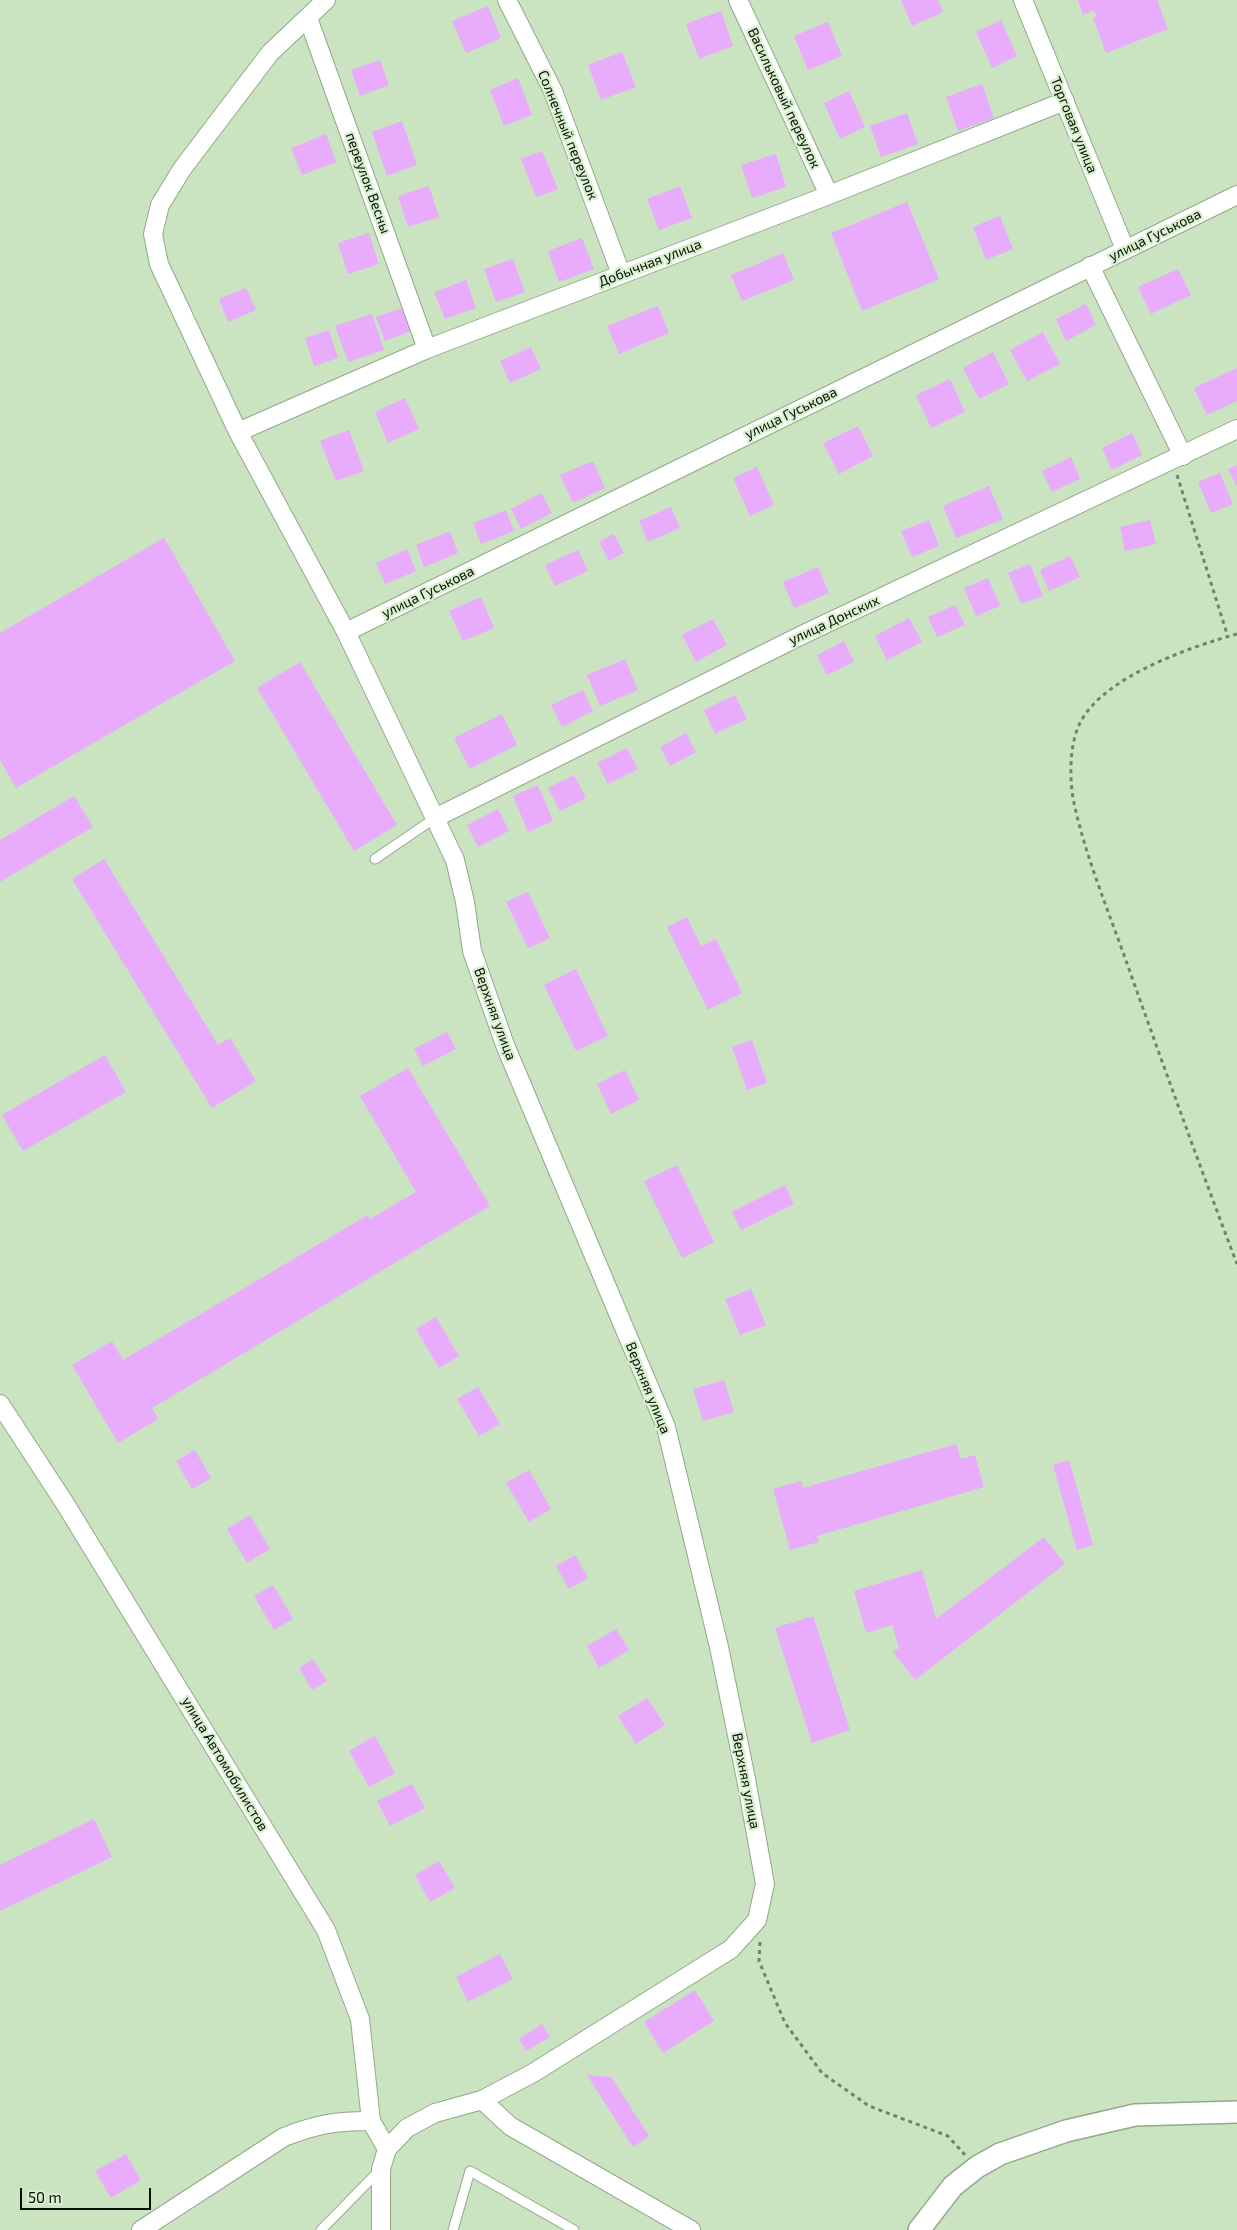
<!DOCTYPE html>
<meta charset="utf-8">
<style>
body{margin:0}
#map{position:relative;width:1237px;height:2230px;overflow:hidden;background:#cae3c1;font-family:"Exo 2",sans-serif}
canvas{display:block}
.scale{position:absolute;left:20px;top:2188px;width:131px;height:22px;box-sizing:border-box;border:2px solid #070e04;border-top:0;padding-left:6px;font-size:15px;line-height:18px;white-space:nowrap;color:#070e04;-webkit-text-stroke:4px #d7f0ce;paint-order:stroke}
</style>
<div id="map">
<canvas width="1237" height="2230"></canvas>
<div class="scale">50 m</div>
</div>
<script>
const context = document.querySelector('canvas').getContext('2d');
context.lineJoin = 'round';
function paint(path, color) {
  context.fillStyle = color;
  context.fill(path, 'evenodd');
}
function trace(path, color, width, dash) {
  context.strokeStyle = color;
  context.lineWidth = width;
  context.lineCap = dash ? 'butt' : 'round';
  context.setLineDash(dash || []);
  context.stroke(path);
}
function label(font, color, halo, rows, align = 'center') {
  context.font = font + ' "Exo 2",sans-serif';
  context.lineWidth = 4.5;
  context.setLineDash([]);
  context.textBaseline = 'middle';
  context.strokeStyle = halo;
  context.fillStyle = color;
  for (const [text, x, y, turn = 0] of rows) {
    context.save();
    context.translate(x, y);
    context.rotate((+turn || 0) * Math.PI / 180);
    context.textAlign = isNaN(turn) ? turn : align;
    if (halo) context.strokeText(text, 0, 0);
    context.fillText(text, 0, 0);
    context.restore();
  }
}
paint(new Path2D(`
 M 901,0 L 938,0 L 943,12 L 912,26 Z
 M 1078,0 L 1157,0 L 1168,29 L 1106,53 L 1093,18 L 1097,17 L 1094,10 L 1083,15 Z
 M 488,6 L 501,38 L 466,53 L 452,21 Z
 M 721,11 L 733,46 L 699,59 L 686,24 Z
 M 1001,20 L 1017,56 L 992,68 L 976,32 Z
 M 828,22 L 842,56 L 808,70 L 794,36 Z
 M 622,52 L 636,87 L 601,100 L 588,65 Z
 M 380,60 L 389,85 L 360,96 L 351,70 Z
 M 518,78 L 532,115 L 504,126 L 490,90 Z
 M 982,84 L 994,118 L 958,131 L 946,97 Z
 M 849,91 L 865,127 L 840,139 L 824,103 Z
 M 907,113 L 918,144 L 881,157 L 870,126 Z
 M 402,121 L 417,165 L 387,176 L 372,132 Z
 M 326,134 L 336,162 L 302,175 L 291,148 Z
 M 542,151 L 558,189 L 536,197 L 521,159 Z
 M 776,154 L 786,187 L 752,198 L 741,165 Z
 M 429,186 L 439,217 L 408,227 L 398,196 Z
 M 680,186 L 692,218 L 659,230 L 647,199 Z
 M 907,202 L 939,279 L 862,311 L 831,233 Z
 M 1000,216 L 1013,249 L 986,260 L 973,227 Z
 M 369,233 L 379,264 L 348,274 L 338,243 Z
 M 582,238 L 594,269 L 559,282 L 548,251 Z
 M 783,253 L 794,280 L 742,301 L 731,275 Z
 M 513,259 L 525,292 L 496,302 L 484,269 Z
 M 1178,269 L 1191,295 L 1151,314 L 1138,287 Z
 M 466,280 L 476,308 L 445,319 L 434,292 Z
 M 246,288 L 256,310 L 228,322 L 219,299 Z
 M 1086,304 L 1096,325 L 1066,341 L 1056,319 Z
 M 658,306 L 669,333 L 619,354 L 607,326 Z
 M 405,307 L 414,330 L 385,341 L 376,317 Z
 M 372,314 L 384,350 L 348,362 L 335,326 Z
 M 329,330 L 338,358 L 314,366 L 305,338 Z
 M 1043,332 L 1060,364 L 1027,381 L 1010,350 Z
 M 531,347 L 541,369 L 510,383 L 500,361 Z
 M 993,352 L 1009,384 L 979,399 L 963,368 Z
 M 1237,368 L 1237,401 L 1207,415 L 1194,388 Z
 M 950,379 L 965,412 L 931,428 L 916,395 Z
 M 405,398 L 419,429 L 388,443 L 375,412 Z
 M 858,426 L 873,456 L 839,474 L 823,443 Z
 M 349,430 L 364,471 L 336,481 L 320,441 Z
 M 1132,433 L 1142,455 L 1112,470 L 1102,448 Z
 M 1071,457 L 1080,479 L 1052,492 L 1042,471 Z
 M 593,461 L 605,488 L 573,503 L 560,475 Z
 M 1237,465 L 1237,487 L 1228,469 Z
 M 757,467 L 774,505 L 750,516 L 733,478 Z
 M 1220,473 L 1233,504 L 1211,513 L 1198,482 Z
 M 989,486 L 1003,519 L 956,538 L 943,506 Z
 M 541,493 L 552,513 L 521,529 L 511,509 Z
 M 671,507 L 680,528 L 648,542 L 639,521 Z
 M 506,510 L 514,531 L 481,544 L 473,523 Z
 M 929,520 L 939,546 L 912,557 L 901,531 Z
 M 1150,520 L 1156,544 L 1125,551 L 1120,527 Z
 M 450,531 L 458,553 L 424,567 L 416,545 Z
 M 614,534 L 624,553 L 609,561 L 599,542 Z
 M 164,538 L 235,661 L 16,788 L 0,760 L 0,633 Z
 M 407,549 L 416,571 L 385,584 L 376,563 Z
 M 578,550 L 588,571 L 555,586 L 545,565 Z
 M 1070,556 L 1080,577 L 1049,591 L 1040,570 Z
 M 1030,564 L 1043,596 L 1021,604 L 1008,573 Z
 M 818,567 L 829,593 L 794,608 L 783,582 Z
 M 988,578 L 1000,606 L 976,616 L 964,588 Z
 M 481,597 L 494,628 L 463,641 L 449,611 Z
 M 955,605 L 965,625 L 937,637 L 928,617 Z
 M 909,618 L 922,642 L 887,660 L 875,636 Z
 M 713,619 L 727,645 L 696,662 L 682,635 Z
 M 844,641 L 854,662 L 827,675 L 817,655 Z
 M 625,659 L 638,690 L 600,706 L 587,675 Z
 M 300,662 L 397,825 L 354,851 L 257,688 Z
 M 583,690 L 593,711 L 562,727 L 551,705 Z
 M 735,695 L 747,719 L 715,734 L 704,710 Z
 M 502,714 L 517,745 L 470,769 L 454,738 Z
 M 686,733 L 696,752 L 670,766 L 660,747 Z
 M 627,748 L 638,769 L 608,784 L 597,763 Z
 M 574,775 L 586,798 L 560,811 L 548,788 Z
 M 538,785 L 553,821 L 528,832 L 513,796 Z
 M 74,796 L 93,827 L 0,882 L 0,840 Z
 M 498,809 L 509,831 L 478,847 L 467,825 Z
 M 104,859 L 218,1045 L 230,1038 L 256,1081 L 212,1108 L 72,879 Z
 M 528,892 L 550,938 L 528,948 L 506,902 Z
 M 687,917 L 701,946 L 716,939 L 742,993 L 708,1010 L 667,927 Z
 M 576,969 L 608,1036 L 576,1051 L 544,985 Z
 M 447,1032 L 456,1049 L 423,1066 L 414,1049 Z
 M 752,1040 L 767,1083 L 747,1090 L 732,1047 Z
 M 105,1055 L 126,1092 L 23,1151 L 2,1115 Z
 M 408,1068 L 490,1206 L 152,1408 L 158,1419 L 118,1443 L 72,1365 L 112,1341 L 123,1360 L 368,1215 L 370,1219 L 416,1192 L 360,1096 Z
 M 625,1070 L 639,1100 L 611,1114 L 597,1084 Z
 M 677,1165 L 714,1242 L 682,1258 L 644,1181 Z
 M 785,1185 L 794,1204 L 741,1230 L 732,1212 Z
 M 751,1289 L 766,1325 L 740,1335 L 725,1299 Z
 M 436,1317 L 459,1356 L 439,1368 L 416,1329 Z
 M 724,1380 L 734,1412 L 703,1421 L 693,1389 Z
 M 478,1387 L 500,1424 L 479,1436 L 457,1399 Z
 M 956,1444 L 961,1459 L 975,1455 L 984,1487 L 817,1536 L 819,1542 L 790,1550 L 773,1489 L 801,1481 L 803,1488 Z
 M 195,1450 L 211,1478 L 192,1489 L 176,1461 Z
 M 1069,1460 L 1093,1545 L 1077,1550 L 1053,1465 Z
 M 529,1470 L 551,1509 L 529,1522 L 506,1483 Z
 M 250,1515 L 270,1549 L 247,1563 L 227,1529 Z
 M 1044,1537 L 1065,1564 L 915,1680 L 893,1652 L 899,1648 L 892,1625 L 866,1633 L 854,1591 L 922,1570 L 936,1619 Z
 M 575,1555 L 588,1578 L 569,1589 L 556,1566 Z
 M 273,1585 L 293,1619 L 274,1630 L 254,1596 Z
 M 813,1616 L 850,1730 L 812,1743 L 775,1628 Z
 M 616,1629 L 629,1650 L 599,1668 L 587,1646 Z
 M 313,1659 L 327,1681 L 312,1690 L 299,1668 Z
 M 647,1698 L 665,1725 L 636,1744 L 618,1716 Z
 M 375,1736 L 395,1773 L 369,1787 L 349,1751 Z
 M 412,1784 L 425,1808 L 390,1826 L 377,1801 Z
 M 94,1819 L 112,1857 L 0,1911 L 0,1865 Z
 M 439,1861 L 455,1888 L 430,1902 L 415,1875 Z
 M 500,1954 L 513,1979 L 468,2002 L 456,1977 Z
 M 695,1990 L 714,2021 L 663,2053 L 644,2022 Z
 M 542,2024 L 550,2037 L 526,2051 L 519,2039 Z
 M 587,2075 L 611,2077 L 649,2136 L 633,2147 Z
 M 126,2154 L 141,2180 L 111,2198 L 95,2171 Z`), '#e9acfd');
const service = new Path2D(`
 M 375,859 L 435,818
 M 321,2230 L 381,2169
 M 453,2230 L 470,2171 L 574,2230`);
const minor = new Path2D(`
 M 326,0 L 270,53 L 182,169 L 160,205 L 153,234 L 159,264 L 238,432 L 346,632 L 455,860 L 465,902 L 472,951 L 505,1045 L 666,1427 L 719,1647 L 746,1779 L 765,1884 L 757,1920 L 731,1949 L 533,2073 L 482,2100 L 435,2113 L 407,2128 L 387,2149 L 381,2169 L 381,2230
 M 507,0 L 553,91 L 621,274
 M 738,0 L 829,195
 M 1023,0 L 1125,249
 M 308,18 L 427,349
 M 1090,266 L 1183,456
 M 238,432 L 427,349 L 829,195 L 1065,101
 M 346,632 L 1237,195
 M 435,818 L 802,635 L 1237,429
 M 0,1404 L 64,1502 L 326,1930 L 360,2019 L 371,2121 L 387,2149
 M 482,2100 L 510,2126 L 691,2230
 M 141,2230 L 284,2137 C 317,2124 336,2121 371,2121`);
const tertiary = new Path2D(`
 M 919,2230 L 953,2186 L 977,2167 L 1000,2154 L 1066,2131 L 1135,2115 L 1237,2112`);
trace(service, '#92a98a', 11);
trace(minor, '#92a98a', 20);
trace(tertiary, '#92a98a', 24);
trace(new Path2D(`
 M 1177,475 L 1228,637
 M 1237,634 C 1190,647 1106,676 1081,721 C 1069,743 1069,779 1074,803 C 1086,859 1111,917 1130,972 C 1165,1070 1200,1167 1237,1264
 M 760,1942 L 759,1961 L 785,2023 L 822,2073 L 869,2106 L 948,2136 L 965,2155`), '#72836c', 3, [4, 4]);
trace(service, '#fff', 9);
trace(minor, '#fff', 18);
trace(tertiary, '#fff', 21);
label('14px', '#070e04', '#d7f0ce', [
 ["Васильковый переулок",784,98,65],
 ["Торговая улица",1074,125,68],
 ["Солнечный переулок",568,135,68],
 ["переулок Весны",368,183,70],
 ["улица Гуськова",1155,235,-26],
 ["Добычная улица",650,263,-21],
 ["улица Гуськова",791,413,-26],
 ["улица Гуськова",428,592,-26],
 ["улица Донских",834,620,-25],
 ["Верхняя улица",495,1014,70],
 ["Верхняя улица",648,1388,68],
 ["улица Автомобилистов",225,1764,59],
 ["Верхняя улица",746,1781,79]
]);
</script>
